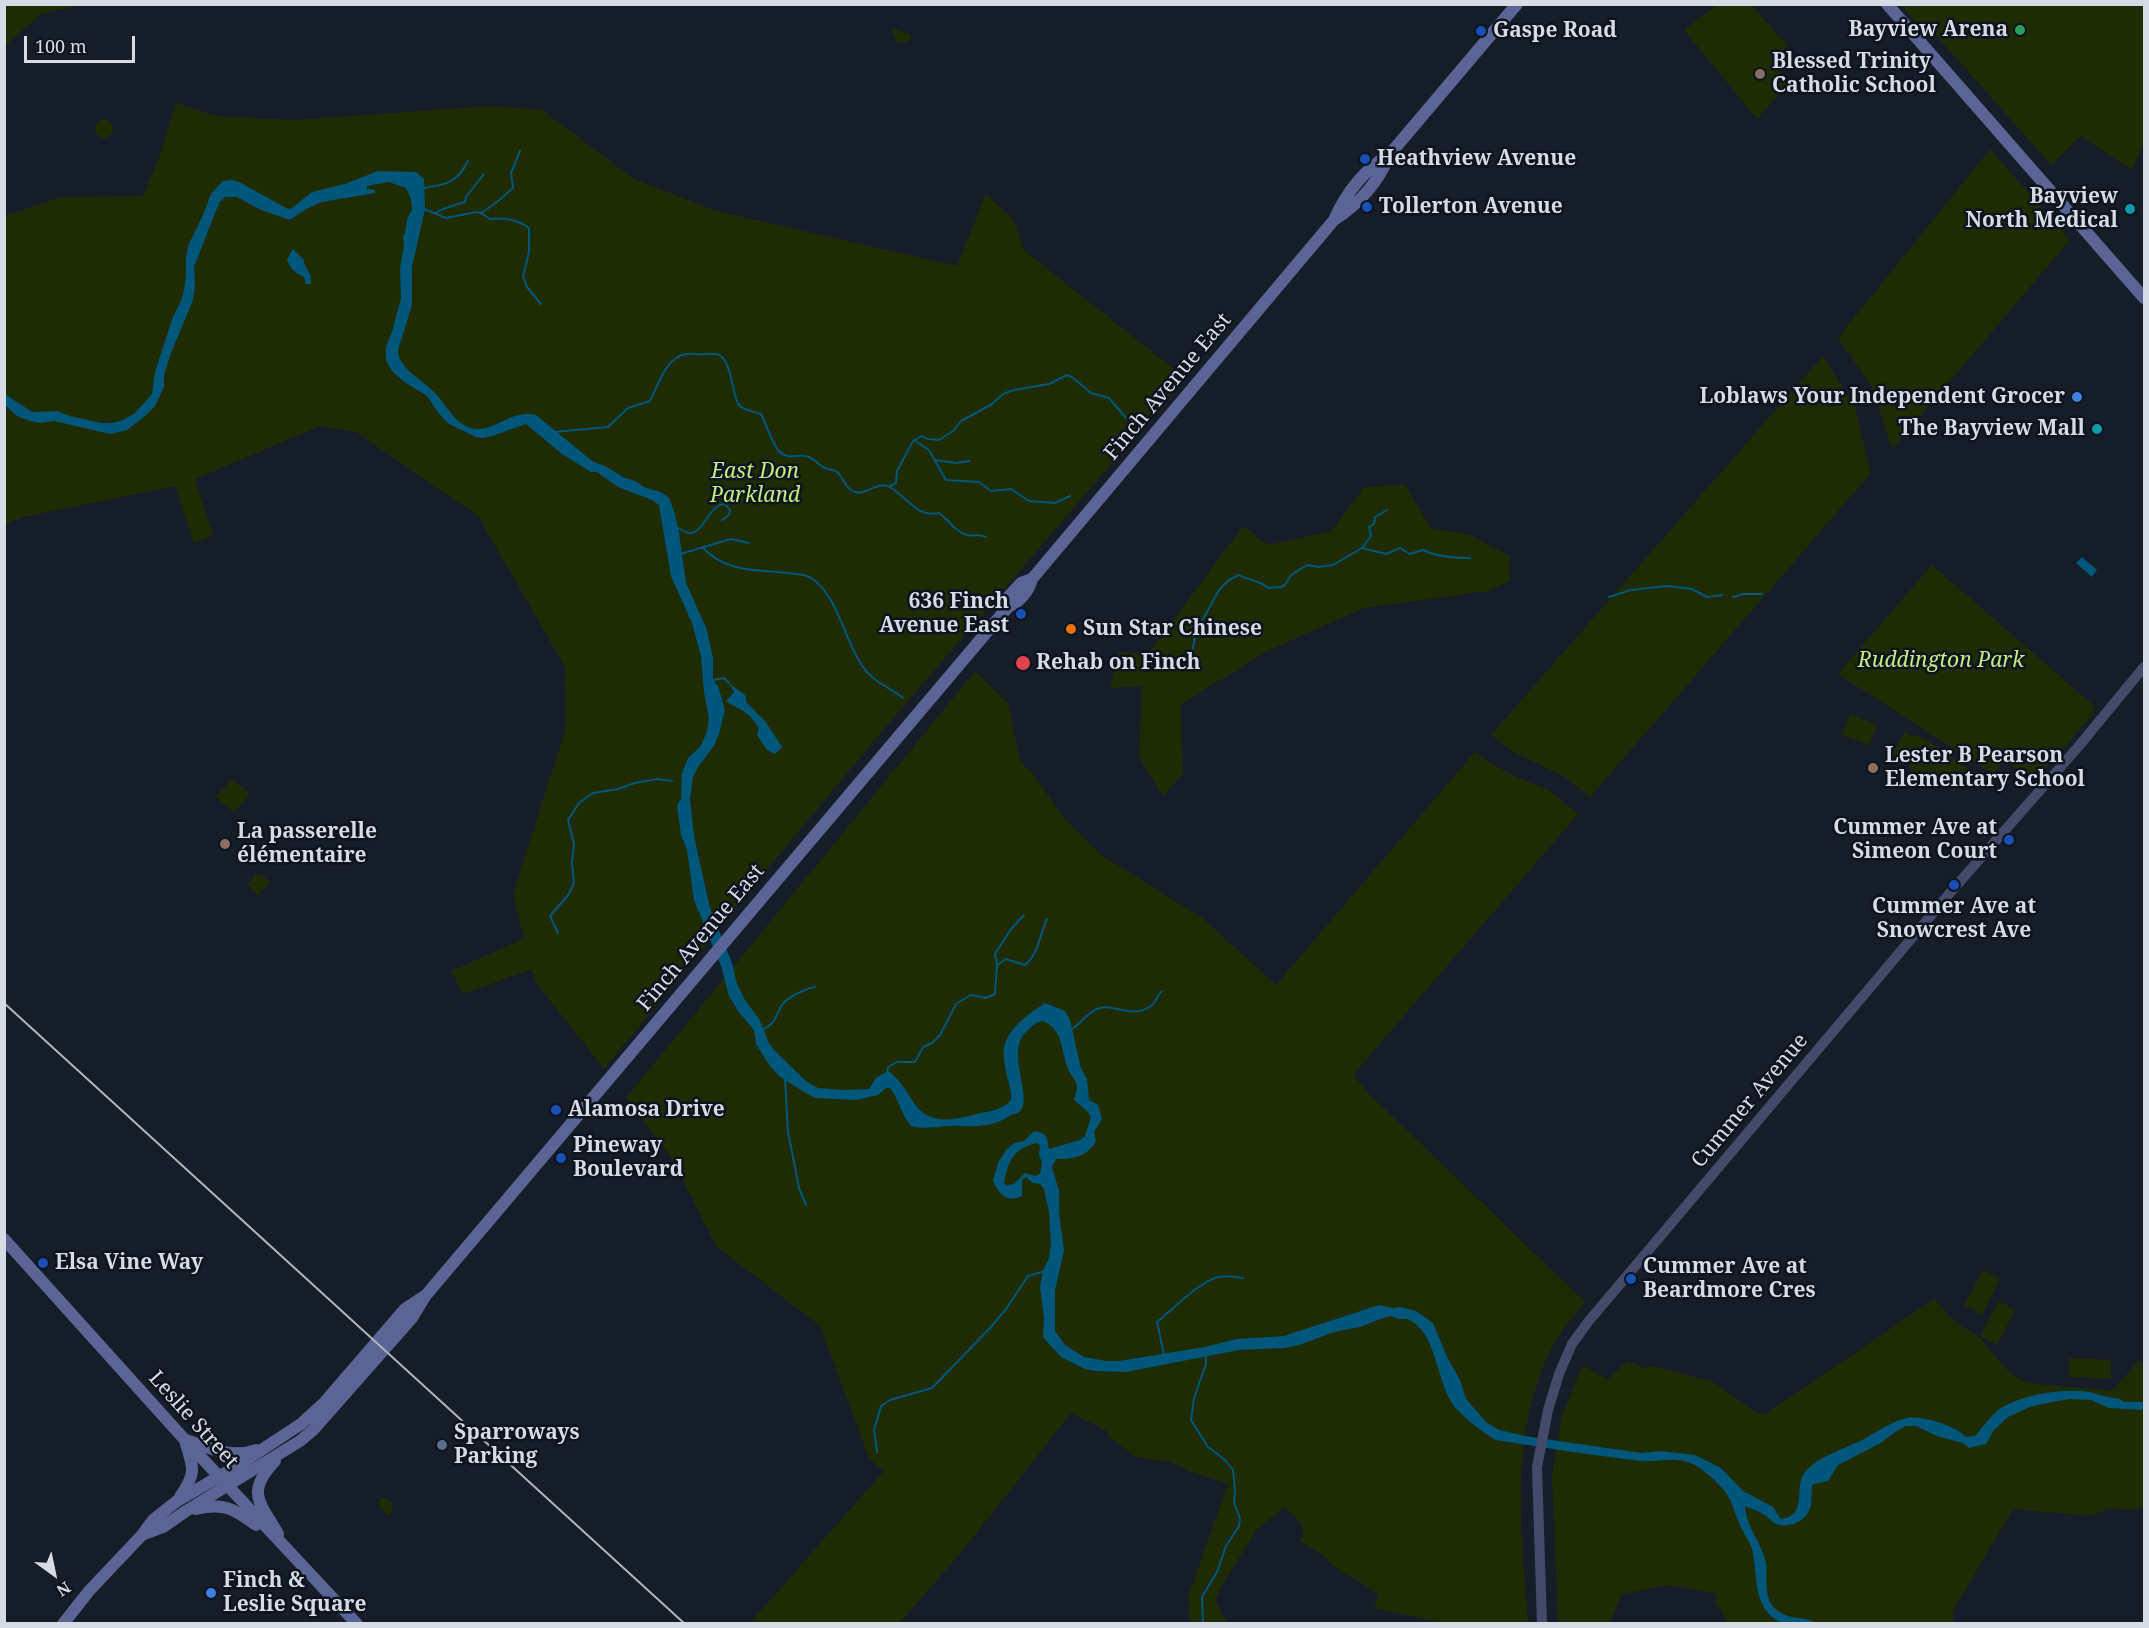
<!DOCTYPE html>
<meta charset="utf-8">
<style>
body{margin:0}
#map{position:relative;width:2149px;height:1628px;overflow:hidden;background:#151d29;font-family:"Noto Serif",serif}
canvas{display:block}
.frame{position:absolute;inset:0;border:6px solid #d6dbe4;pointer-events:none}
.north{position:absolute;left:24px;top:1544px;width:60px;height:60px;-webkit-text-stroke:4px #0c141f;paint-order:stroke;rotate:147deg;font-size:16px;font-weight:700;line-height:24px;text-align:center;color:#d6dbe4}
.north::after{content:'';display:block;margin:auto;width:21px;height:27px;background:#d6dbe4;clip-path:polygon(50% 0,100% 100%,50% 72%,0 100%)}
.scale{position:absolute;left:24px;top:36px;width:111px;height:27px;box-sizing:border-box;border:3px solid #d6dbe4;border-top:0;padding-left:8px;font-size:18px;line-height:21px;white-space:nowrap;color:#d6dbe4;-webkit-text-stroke:4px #0c141f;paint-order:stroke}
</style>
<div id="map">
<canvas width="2149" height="1628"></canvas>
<div class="frame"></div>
<div class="north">N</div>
<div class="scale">100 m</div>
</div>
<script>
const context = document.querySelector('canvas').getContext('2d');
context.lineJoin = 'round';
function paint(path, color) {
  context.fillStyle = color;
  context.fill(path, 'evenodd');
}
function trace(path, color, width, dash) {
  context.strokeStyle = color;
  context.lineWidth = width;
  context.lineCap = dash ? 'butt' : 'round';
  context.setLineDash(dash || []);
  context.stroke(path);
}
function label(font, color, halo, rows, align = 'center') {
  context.font = font + ' "Noto Serif",serif';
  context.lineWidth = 5;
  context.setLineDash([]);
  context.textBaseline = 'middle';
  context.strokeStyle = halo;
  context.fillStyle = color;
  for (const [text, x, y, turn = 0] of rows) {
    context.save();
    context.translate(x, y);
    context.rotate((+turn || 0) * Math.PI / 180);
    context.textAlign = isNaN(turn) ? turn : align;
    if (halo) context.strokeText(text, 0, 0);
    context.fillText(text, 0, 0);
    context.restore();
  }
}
paint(new Path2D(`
 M 5,4 L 81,4 L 81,5 L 41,14 L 5,46 Z
 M 1717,5 L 1751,5 L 1787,45 L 1774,64 L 1789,82 L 1757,119 L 1684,30 Z
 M 1942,5 L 2144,5 L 2144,142 L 2132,170 L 2081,136 L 2051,165 L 1935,34 L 1930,38 L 1901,5 Z
 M 894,29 L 910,34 L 911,38 L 907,42 L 897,43 L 892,31 Z
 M 176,103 L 216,116 L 293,120 L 491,106 L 542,110 L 634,179 L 716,211 L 957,266 L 986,194 L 1014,220 L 1024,250 L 1185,378 L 878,736 L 747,893 L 719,929 L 604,1069 L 535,981 L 532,969 L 463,994 L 451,971 L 524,939 L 513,894 L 566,728 L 565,667 L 478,516 L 356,432 L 320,426 L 195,479 L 213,535 L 194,543 L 175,486 L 23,517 L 5,525 L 5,216 L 62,197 L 143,196 L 160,155 Z
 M95 129a9 9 0 1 1 18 0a9 9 0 1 1-18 0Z
 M 1990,149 L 2070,240 L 1892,449 L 1872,387 L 1838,338 Z
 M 1823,356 L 1855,408 L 1871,473 L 1590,797 L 1563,776 L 1515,753 L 1491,735 Z
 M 1405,485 L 1431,528 L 1470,535 L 1510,556 L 1510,581 L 1488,591 L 1364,608 L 1269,650 L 1181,704 L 1183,774 L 1163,796 L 1139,757 L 1142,686 L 1110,688 L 1119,652 L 1148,654 L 1243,526 L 1268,545 L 1332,531 L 1364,487 Z
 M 1932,565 L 2094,706 L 2093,714 L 2033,784 L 2005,760 L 1993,774 L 1838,674 Z
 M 975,671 L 1008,703 L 1020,761 L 1034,775 L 1062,816 L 1100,854 L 1202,918 L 1276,985 L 1475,752 L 1490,763 L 1516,777 L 1549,790 L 1578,814 L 1353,1075 L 1368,1093 L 1585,1302 C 1573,1318 1558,1334 1550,1351 C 1508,1441 1522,1529 1528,1623 L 1445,1623 L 1374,1608 L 1379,1595 L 1356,1579 L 1341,1572 L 1321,1554 L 1300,1541 L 1303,1535 L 1302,1524 L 1285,1507 L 1258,1528 L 1223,1583 L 1215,1601 L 1228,1623 L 1190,1623 L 1188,1597 L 1228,1484 L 1189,1471 L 1171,1462 L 1136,1457 L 1107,1435 L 1108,1431 L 1071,1413 L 967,1545 L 900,1623 L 750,1623 L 884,1471 L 869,1458 L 820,1326 L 716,1246 L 672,1158 L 626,1098 L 888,778 L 890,772 L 898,766 Z
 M 1850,714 L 1877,725 L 1869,745 L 1842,735 Z
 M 1905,732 L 1914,737 L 1916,734 L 1952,755 L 1951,758 L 1968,768 L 1955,791 L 1936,780 L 1932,785 L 1914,776 L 1909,765 L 1892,755 Z
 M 232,779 L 250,794 L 234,813 L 216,797 Z
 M 255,874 L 262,875 L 270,882 L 258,896 L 248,885 Z
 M 1983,1270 L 2000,1279 L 1982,1315 L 1964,1305 Z
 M 1934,1299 L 1955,1322 L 1979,1337 L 2008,1371 L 2026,1383 L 2112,1391 L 2139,1360 L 2144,1365 L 2144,1507 L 2129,1510 L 2110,1508 L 2090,1516 L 2014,1509 C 2008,1514 2007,1524 2000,1531 L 1954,1609 L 1953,1623 L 1728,1623 L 1723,1613 L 1715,1603 L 1717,1598 L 1715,1593 L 1669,1585 L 1622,1594 L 1610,1623 L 1558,1624 L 1552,1476 L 1561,1418 L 1583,1365 L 1607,1380 L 1628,1361 L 1644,1368 L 1654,1366 L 1713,1382 L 1752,1410 L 1764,1415 Z
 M 1999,1301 L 2015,1310 L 1997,1345 L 1980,1336 Z
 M 2069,1358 L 2111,1360 L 2111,1379 L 2069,1377 Z
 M 380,1498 L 385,1498 L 391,1501 L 392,1511 L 390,1514 L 387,1515 L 379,1506 Z`), '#1f2c03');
paint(new Path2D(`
 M 378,171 L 416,172 L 424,179 L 425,209 L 412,267 L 412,305 L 398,350 C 398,368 421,379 433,391 C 447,404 456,429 478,429 C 498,429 512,409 536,415 L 592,461 L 607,467 L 623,477 L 635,481 L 646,488 L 661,492 L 669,498 L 675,514 L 679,533 L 686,583 L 707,630 L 713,658 L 713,680 L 718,686 L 725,710 L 719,734 L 714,746 L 698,767 L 693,777 L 690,799 L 694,836 L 710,908 L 732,963 L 737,984 L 745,1000 L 759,1019 L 769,1043 L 774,1050 L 806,1081 L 818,1088 L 843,1090 L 869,1089 L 876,1078 L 888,1071 C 901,1080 905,1090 914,1103 C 929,1126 954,1120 977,1114 C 989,1111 1003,1110 1011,1100 C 1012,1090 1008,1082 1006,1072 C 1005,1063 1002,1052 1005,1044 C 1011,1026 1030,1013 1045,1003 L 1065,1011 L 1070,1020 L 1081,1068 L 1087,1079 L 1089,1100 L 1098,1105 L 1102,1119 L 1094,1132 L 1096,1142 C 1084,1158 1074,1159 1056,1159 L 1052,1167 L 1059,1191 L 1059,1212 L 1064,1251 L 1055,1290 L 1055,1331 L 1065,1345 L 1084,1357 L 1106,1361 L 1119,1361 L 1205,1347 L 1237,1339 L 1284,1336 L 1379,1305 L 1393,1308 L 1400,1307 L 1416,1311 L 1433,1323 L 1447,1357 L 1460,1380 L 1466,1399 L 1486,1422 L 1499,1430 L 1525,1436 L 1641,1453 L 1660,1451 L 1695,1455 L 1721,1468 L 1743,1491 L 1773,1507 L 1781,1519 C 1810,1515 1792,1485 1806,1471 C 1819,1456 1844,1449 1862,1440 C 1876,1433 1891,1421 1907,1418 C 1922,1415 1956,1426 1966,1437 L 1975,1436 C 1983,1427 1991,1415 2001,1408 C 2020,1396 2056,1389 2079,1391 C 2093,1391 2105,1398 2120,1399 L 2124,1402 L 2144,1402 L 2144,1410 L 2109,1408 L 2091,1400 L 2069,1399 L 2047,1403 L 2030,1407 L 2008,1417 L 1994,1430 L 1986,1444 L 1969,1448 L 1963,1443 L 1937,1436 L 1916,1426 L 1906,1426 L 1898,1430 L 1879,1444 L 1838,1465 L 1828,1481 L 1813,1484 C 1810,1493 1813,1500 1810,1508 C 1806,1522 1787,1530 1774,1523 C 1770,1520 1767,1516 1763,1514 C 1757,1510 1751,1509 1745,1506 C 1746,1527 1762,1543 1766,1563 C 1768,1579 1762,1599 1778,1611 C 1790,1620 1804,1616 1816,1623 C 1804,1623 1787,1627 1776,1620 C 1752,1604 1758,1573 1752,1549 C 1749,1540 1743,1533 1740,1525 C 1734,1512 1732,1498 1722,1488 C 1714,1479 1701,1467 1690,1463 C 1674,1456 1656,1463 1640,1461 C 1592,1455 1544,1448 1496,1440 C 1483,1433 1457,1413 1450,1400 C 1436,1375 1436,1333 1408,1319 L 1399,1319 L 1391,1316 L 1383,1318 L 1360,1327 L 1334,1332 L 1299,1345 L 1285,1348 L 1239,1350 L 1126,1372 L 1095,1371 L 1085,1369 L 1061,1357 L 1043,1337 L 1044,1318 L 1040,1287 L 1043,1271 L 1049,1258 L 1051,1245 L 1049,1212 L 1044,1189 L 1040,1184 L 1033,1183 L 1026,1177 L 1022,1180 L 1022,1196 C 1007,1204 998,1193 993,1181 L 998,1163 L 1006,1150 L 1014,1143 L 1024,1141 L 1034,1131 C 1048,1133 1047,1138 1049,1149 L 1080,1140 L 1085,1136 L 1091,1117 L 1088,1112 L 1074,1100 C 1075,1096 1077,1091 1077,1086 C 1076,1079 1070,1075 1068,1069 C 1061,1052 1064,1030 1043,1021 C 1035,1022 1034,1025 1028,1030 C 1002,1051 1037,1100 1018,1113 C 1015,1114 1012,1114 1009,1116 C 996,1126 977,1127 961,1126 C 944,1124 928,1131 911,1126 C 901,1114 899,1100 890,1088 L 886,1088 L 878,1095 L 857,1100 L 815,1098 L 804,1092 L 779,1076 L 770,1066 L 756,1044 L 754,1030 L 738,1011 L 729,996 L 721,966 L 694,900 L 687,850 L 681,835 L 677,805 L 681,799 L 682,773 L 688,758 L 700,747 L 707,732 L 709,719 L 704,692 L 701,656 L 692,623 L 671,576 L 659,505 L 652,500 L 618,487 L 597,472 L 591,472 L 562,454 L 526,424 L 492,436 L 483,438 L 476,437 L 449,424 L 440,415 L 427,396 L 403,381 L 392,371 L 386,360 L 386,347 L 393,329 L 401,298 L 400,268 L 404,246 L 403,237 L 405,233 L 407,219 L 412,210 L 411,199 L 406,188 L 389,182 L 367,186 L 367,189 L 375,190 L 375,193 L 322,202 L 306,209 L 290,220 L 261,210 L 237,197 L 225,197 L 219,203 L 194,267 L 195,285 L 193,300 L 171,353 L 164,375 L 164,387 L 155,406 L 145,416 L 127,430 L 110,434 L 54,421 L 40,423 L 30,421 L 17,416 L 5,405 L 5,394 L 32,412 L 57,411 L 70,416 L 101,423 L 113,423 L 123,420 L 135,413 L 152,394 L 155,372 L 173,317 L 182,299 L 186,278 L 186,256 L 189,244 L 203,215 L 211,194 L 223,181 L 232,180 L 241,183 L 288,209 L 292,208 L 312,192 L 345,184 ZM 1036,1143 L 1040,1145 L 1039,1155 L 1042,1162 L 1040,1174 L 1035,1176 L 1025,1173 L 1014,1184 L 1007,1185 L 1004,1183 C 1009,1160 1012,1150 1036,1143 Z
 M 293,249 L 304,260 C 304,270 312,270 311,284 L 306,284 L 304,277 C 294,271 291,271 287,259 Z
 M 2082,557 L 2097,570 L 2092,577 L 2076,563 Z
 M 729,683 L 746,696 L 746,702 L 765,721 L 782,747 L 775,754 L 767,750 L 757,735 L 759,728 C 748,711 744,712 727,702 L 727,700 L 734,692 Z`), '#00577b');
trace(new Path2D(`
 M 423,188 C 446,185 457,183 468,161
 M 424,209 L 446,218 L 477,212 L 481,213 L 497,202 L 513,188 L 511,173 L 520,151
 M 436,213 L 443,209 L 465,202 L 466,197 L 484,174
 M 481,213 L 490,219 C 503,217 519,220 529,228 L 529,252 L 523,277 L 527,287 L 541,304
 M 554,432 L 608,427 L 628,408 L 650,401 C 658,385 666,357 686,354 C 692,353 698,355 705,354 C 716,353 722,353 727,365 C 732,375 734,399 739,405 C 744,411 754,411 761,414 C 766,424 772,443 779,451 C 788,461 799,453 809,457 C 815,460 819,465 825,468 C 829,470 833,469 837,472 C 844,478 846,490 855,492 C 866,496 879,480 890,487 C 907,497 917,518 939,513 C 950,521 954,531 967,535 C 974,537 979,533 986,537
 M 914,440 L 929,450 L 946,480 L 979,482 L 991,491 L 1011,489 L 1029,501 L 1055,503 L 1070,496
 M 935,460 L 956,463 L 970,461
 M 890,486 L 896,483 L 897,471 L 913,441 L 922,436 L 927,439 L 939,440 L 953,431 L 961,421 L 992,404 L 1003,394 L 1014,390 L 1049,384 L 1067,375 L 1073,378 L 1091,393 L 1109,398 L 1126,418
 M 675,527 C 680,528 684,532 689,533 C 703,535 709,504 725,504 L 730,510 L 729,515 L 722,520
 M 703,548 C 725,572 757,570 788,573 C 797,574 807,574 814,580 C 840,600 845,645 866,671 C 875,683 891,688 903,698
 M 1362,548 L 1386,554 L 1400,548 L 1410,554 L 1423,550 C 1435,556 1456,558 1470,558
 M 680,554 L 731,539 L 749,543
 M 1609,597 L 1631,590 L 1667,586 L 1692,589 L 1707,597 L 1722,595
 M 1733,597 L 1743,594 L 1762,594
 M 1180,660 L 1192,653 L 1196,632 L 1219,590 L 1229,580 L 1239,575 C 1250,582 1257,578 1268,588 L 1281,587 L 1285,585 L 1291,575 L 1307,565 L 1318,567 L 1333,565 L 1362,548 L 1371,536 L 1369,527 L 1374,524 L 1375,517 L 1387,510
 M 713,680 L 724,678 L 729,683
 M 558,933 L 550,916 L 569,894 L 574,883 L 572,863 L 574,844 L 568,820 L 579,803 L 593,793 L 618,789 L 635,783 L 657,779 L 672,781
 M 997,965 L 1006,959 L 1025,965 C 1038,955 1040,934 1047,919
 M 1072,1029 C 1080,1024 1087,1013 1097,1009 C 1115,1002 1130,1020 1151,1006 C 1157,1002 1156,996 1162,991
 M 762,1030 C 777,1023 775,1016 782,1005 C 786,998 807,988 815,987
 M 887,1073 L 888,1067 L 897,1062 L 915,1062 L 923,1047 L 932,1043 L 940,1035 L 956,1004 L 971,995 L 986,998 L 995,994 L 997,965 L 995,954 L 1011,929 L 1024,915
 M 785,1079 L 788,1132 L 799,1188 L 806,1205
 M 1164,1355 L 1157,1322 C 1172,1310 1201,1280 1219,1277 C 1226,1275 1235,1277 1243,1278
 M 877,1452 L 874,1430 L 881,1406 L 890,1400 L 932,1388 L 991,1327 L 1006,1309 L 1028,1276 L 1045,1271
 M 1203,1624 L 1202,1597 L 1217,1572 L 1226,1546 L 1239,1526 L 1240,1518 L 1234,1503 L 1235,1491 L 1233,1470 L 1225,1460 L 1208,1447 L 1191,1420 L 1194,1398 L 1206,1364 L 1206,1357`), '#00577b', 2);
trace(new Path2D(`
 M 1542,1624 L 1537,1467 L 1548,1410 L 1559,1374 L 1572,1344 L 1588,1322 L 1949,894 L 2078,747 L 2144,667`), '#444b6a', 10);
trace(new Path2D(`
 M 1887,4 L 2144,298
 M 1334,220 C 1359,204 1379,181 1390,154
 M 1008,607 L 1008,597 L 1021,583 L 1032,579 L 1334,220 C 1346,193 1365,169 1390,154 L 1517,4
 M 4,1239 L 185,1440 L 357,1624
 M 186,1440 C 209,1448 232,1459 256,1450
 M 275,1461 C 245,1493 260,1502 278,1534
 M 180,1497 C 196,1474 194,1469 186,1444
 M 196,1509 C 224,1502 234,1509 256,1525
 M 142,1535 L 163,1527 L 186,1511 L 300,1441 L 313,1430 L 412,1318 L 426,1295 L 1008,607 C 1020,602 1029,591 1032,579
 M 63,1624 L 89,1591 L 142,1535 L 153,1520 L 177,1501 L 234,1468 L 301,1424 L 324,1403 L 405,1309 L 426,1295`), '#5a6596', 12);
trace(new Path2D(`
 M 4,1003 L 685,1624`), '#b0b6c0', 2);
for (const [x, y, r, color] of [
 [2020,30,6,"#2e9e5b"],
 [1481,31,6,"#1a4fb4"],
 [1760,74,6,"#8d6e63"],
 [1365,159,6,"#1a4fb4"],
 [1367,207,6,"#1a4fb4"],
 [2130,209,6,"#0f9aa8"],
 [2077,397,6,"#3f7fe0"],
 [2097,429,6,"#0f9aa8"],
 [1021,614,6,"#1a4fb4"],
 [1071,629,6,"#e8710a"],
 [1023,663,8,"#e0444e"],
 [1873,768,6,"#8d6e63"],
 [2009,840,6,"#1a4fb4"],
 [225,844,6,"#8d6e63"],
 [1954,885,6,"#1a4fb4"],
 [556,1110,6,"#1a4fb4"],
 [561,1158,6,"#1a4fb4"],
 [43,1263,6,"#1a4fb4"],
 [1631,1279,6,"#1a4fb4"],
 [442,1445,6,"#5c6f8a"],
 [211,1593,6,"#3f7fe0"]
]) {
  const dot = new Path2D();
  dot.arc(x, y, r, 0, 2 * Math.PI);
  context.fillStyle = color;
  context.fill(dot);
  trace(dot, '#0c141f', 2);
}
label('bold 21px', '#d6dbe4', '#0c141f', [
 ["Bayview Arena",2008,30,"right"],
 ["Gaspe Road",1493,31],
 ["Blessed Trinity",1772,62],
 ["Catholic School",1772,86],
 ["Heathview Avenue",1377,159],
 ["Bayview",2118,197,"right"],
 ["North Medical",2118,221,"right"],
 ["Tollerton Avenue",1379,207],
 ["Loblaws Your Independent Grocer",2065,397,"right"],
 ["The Bayview Mall",2085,429,"right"],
 ["636 Finch",1009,602,"right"],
 ["Avenue East",1009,626,"right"],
 ["Sun Star Chinese",1083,629],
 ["Rehab on Finch",1036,663],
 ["Lester B Pearson",1885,756],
 ["Elementary School",1885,780],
 ["Cummer Ave at",1997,828,"right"],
 ["Simeon Court",1997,852,"right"],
 ["La passerelle",237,832],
 ["élémentaire",237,856],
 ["Cummer Ave at",1954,907,"center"],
 ["Snowcrest Ave",1954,931,"center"],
 ["Alamosa Drive",568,1110],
 ["Pineway",573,1146],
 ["Boulevard",573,1170],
 ["Elsa Vine Way",55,1263],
 ["Cummer Ave at",1643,1267],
 ["Beardmore Cres",1643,1291],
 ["Sparroways",454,1433],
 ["Parking",454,1457],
 ["Finch &",223,1581],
 ["Leslie Square",223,1605]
], 'left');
label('21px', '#d6dbe4', '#0c141f', [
 ["Finch Avenue East",1168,387,-50],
 ["Finch Avenue East",701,938,-50],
 ["Cummer Avenue",1750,1101,-50],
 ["Leslie Street",193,1420,48]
]);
label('italic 21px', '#c4ec7e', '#0c141f', [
 ["East Don",755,472],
 ["Parkland",755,496],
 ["Ruddington Park",1941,661]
]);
</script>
